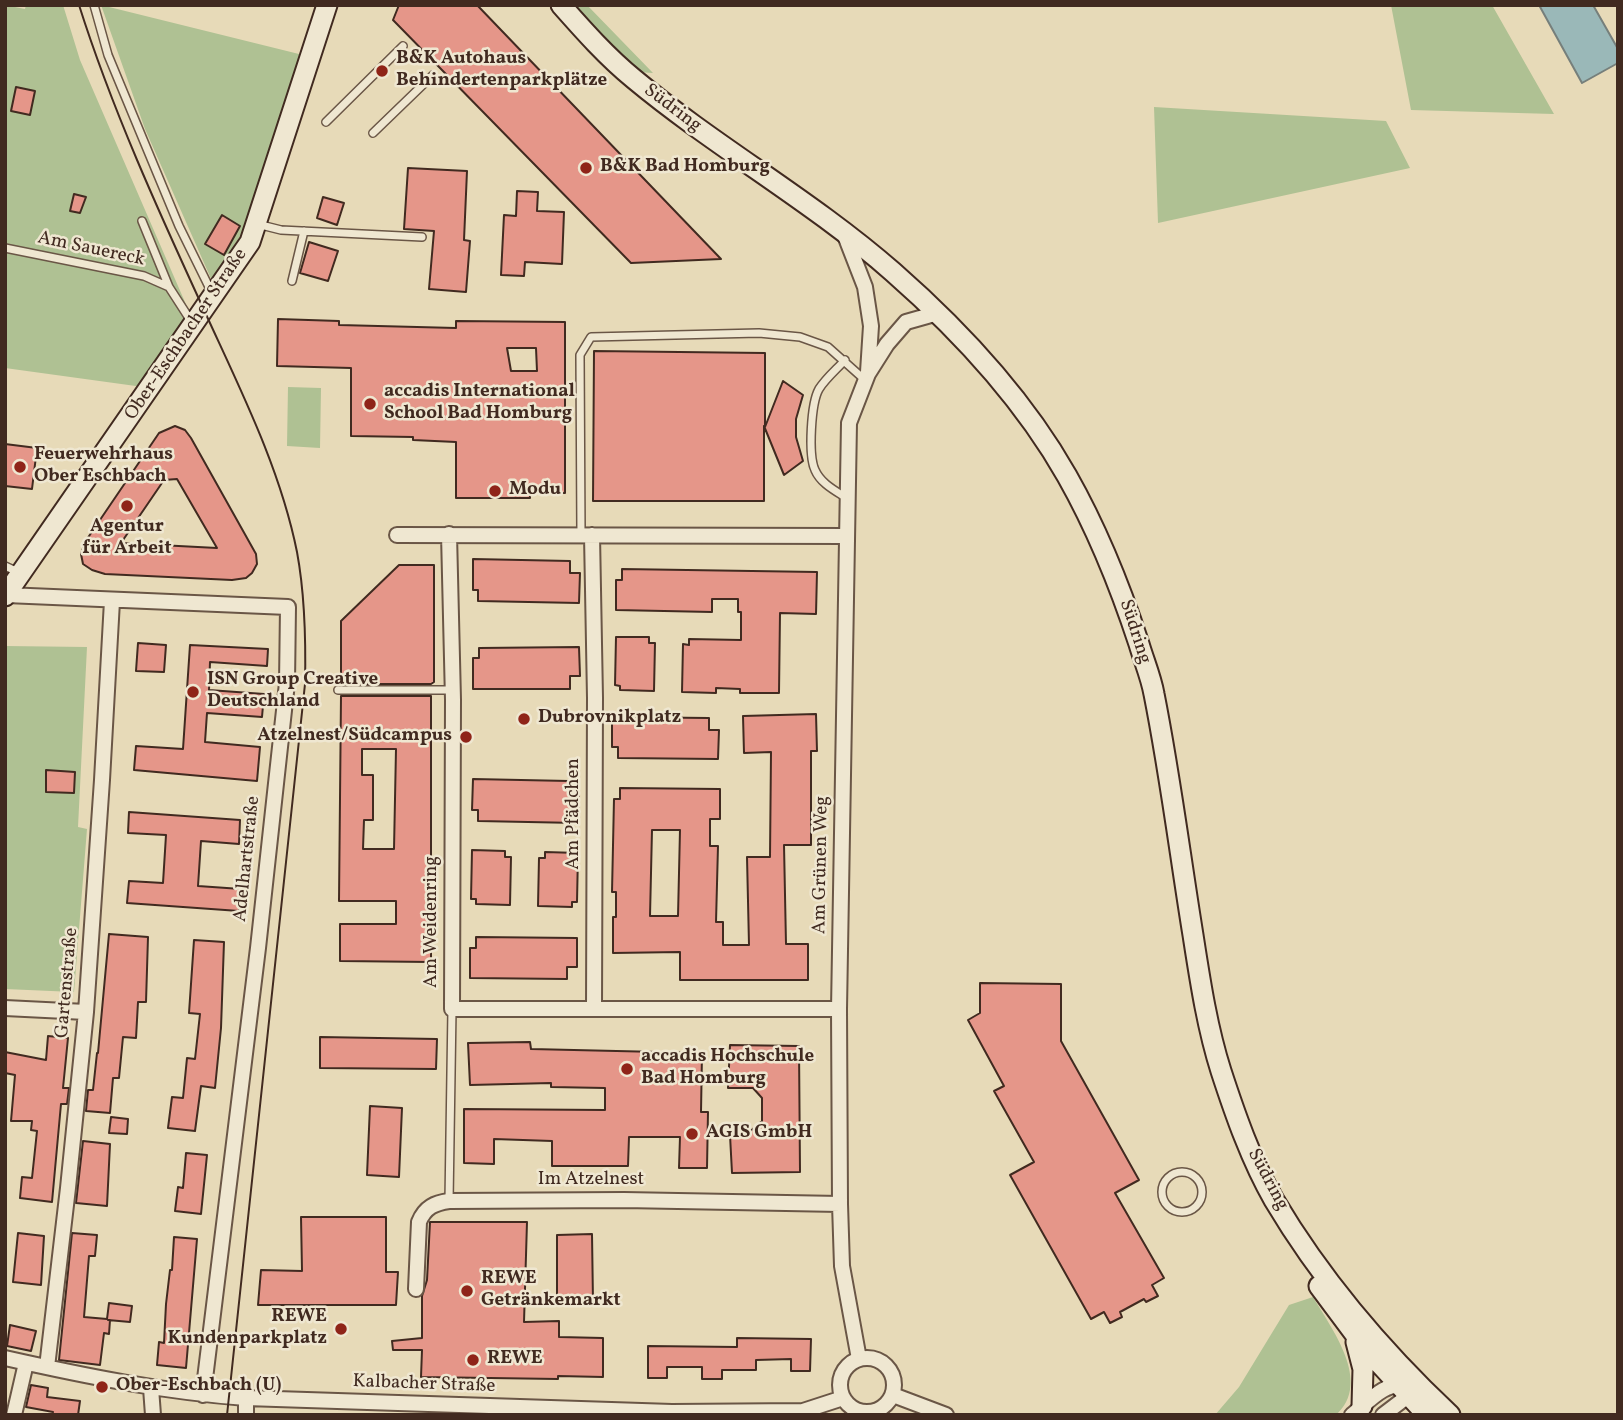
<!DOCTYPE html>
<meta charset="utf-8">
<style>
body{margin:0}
#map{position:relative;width:1623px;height:1420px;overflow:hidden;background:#e7dab8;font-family:Vollkorn,serif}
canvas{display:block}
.frame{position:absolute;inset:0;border:7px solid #412a20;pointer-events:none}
</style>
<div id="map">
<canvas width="1623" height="1420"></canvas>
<div class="frame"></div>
</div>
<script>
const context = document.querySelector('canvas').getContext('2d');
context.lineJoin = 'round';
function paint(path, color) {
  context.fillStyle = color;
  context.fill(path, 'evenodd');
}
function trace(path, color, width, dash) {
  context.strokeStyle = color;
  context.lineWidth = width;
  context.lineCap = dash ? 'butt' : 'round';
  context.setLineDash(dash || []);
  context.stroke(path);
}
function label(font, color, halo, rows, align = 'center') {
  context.font = font + ' Vollkorn,serif';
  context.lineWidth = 5;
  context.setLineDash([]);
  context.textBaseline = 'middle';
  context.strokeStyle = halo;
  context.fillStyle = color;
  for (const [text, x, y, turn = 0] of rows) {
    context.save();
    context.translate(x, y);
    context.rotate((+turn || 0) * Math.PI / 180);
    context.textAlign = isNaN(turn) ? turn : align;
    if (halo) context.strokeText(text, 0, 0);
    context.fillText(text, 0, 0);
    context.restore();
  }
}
paint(new Path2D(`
 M 5,5 L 25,9 L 26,5 L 63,5 L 80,60 L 191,316 L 143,387 L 5,368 Z
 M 101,5 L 303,55 L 245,228 L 212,281 L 145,129 Z
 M 573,5 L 587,5 L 653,73 L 638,72 L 585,21 Z
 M 1391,5 L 1492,5 L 1554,114 L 1411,110 Z
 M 1154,107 L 1386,121 L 1410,168 L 1158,223 Z
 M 288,387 L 321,388 L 320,448 L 287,446 Z
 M 5,646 L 87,647 L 78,827 L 87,829 L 74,992 L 5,989 Z
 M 1313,1297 C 1331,1328 1373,1382 1336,1415 L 1215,1415 L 1239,1387 L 1289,1305 Z`), '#afc193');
const water = new Path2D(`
 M 1539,5 L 1593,5 L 1618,49 L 1618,63 L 1582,83 Z`);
paint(water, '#9ab8b8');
trace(water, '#767f7b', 2);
const building = new Path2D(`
 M 399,5 L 477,5 L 721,259 L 631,263 L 393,20 Z
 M 16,87 L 35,91 L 30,115 L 11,111 Z
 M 408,168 L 467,171 L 464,240 L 470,241 L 466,292 L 429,289 L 434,231 L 404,229 Z
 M 517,191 L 538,192 L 537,211 L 564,212 L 562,264 L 525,262 L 524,276 L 501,275 L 504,215 L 516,216 Z
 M 74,194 L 86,197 L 80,213 L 70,211 Z
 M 323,197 L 344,203 L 337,225 L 317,218 Z
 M 222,215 L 240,226 L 224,255 L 205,244 Z
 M 309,242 L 338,251 L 328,281 L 300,273 Z
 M 278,319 L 339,321 L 339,325 L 456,328 L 456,321 L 565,322 L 565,493 L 530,492 L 530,498 L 456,498 L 456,442 L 413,440 L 413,437 L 351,436 L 351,368 L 277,366 ZM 507,348 L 536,348 L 537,371 L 511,371 Z
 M 594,351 L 765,353 L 765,427 L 783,381 L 803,395 L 796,419 L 796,437 L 803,461 L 784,475 L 764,426 L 764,501 L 593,501 Z
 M 175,426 L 185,430 L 191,438 L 256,554 L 257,564 L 252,573 L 246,578 L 232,580 L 105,574 L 92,570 L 83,564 L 81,554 L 85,542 L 159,433 ZM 177,479 L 217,548 L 121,543 L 164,480 Z
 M 5,444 L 37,448 L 32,489 L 5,486 Z
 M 473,559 L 570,561 L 570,573 L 580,573 L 579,603 L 478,601 L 478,590 L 473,590 Z
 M 399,565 L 434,565 L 434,682 L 431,684 L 341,684 L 341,621 Z
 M 622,569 L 817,572 L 816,614 L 780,613 L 779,693 L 740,693 L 740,689 L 716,688 L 716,693 L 682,692 L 683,644 L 689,645 L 689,639 L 741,640 L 741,612 L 738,612 L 738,599 L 712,599 L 712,612 L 616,610 L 616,580 L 622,580 Z
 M 616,637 L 649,637 L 649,643 L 655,643 L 654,691 L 620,690 L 620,686 L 615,685 Z
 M 138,643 L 166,645 L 164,672 L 136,671 Z
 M 190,645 L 268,649 L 267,666 L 210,662 L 209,690 L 264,694 L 262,717 L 207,713 L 205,742 L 260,747 L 257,781 L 134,770 L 136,746 L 183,749 Z
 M 579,647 L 580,676 L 570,676 L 570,689 L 473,689 L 473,658 L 479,658 L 479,648 Z
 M 341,696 L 431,696 L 431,962 L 340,961 L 340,924 L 396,924 L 396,901 L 339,901 ZM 362,749 L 396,749 L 394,849 L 363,849 L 364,820 L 373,820 L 373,775 L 362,775 Z
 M 816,714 L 817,751 L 811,751 L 811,845 L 784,845 L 786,944 L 808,944 L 808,980 L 680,980 L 680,952 L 613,953 L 613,917 L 616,917 L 616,892 L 612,892 L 614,799 L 620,799 L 620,788 L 720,789 L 720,819 L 710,819 L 710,846 L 718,846 L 716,922 L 723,922 L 723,945 L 749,945 L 747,857 L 770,857 L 771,752 L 744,753 L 743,716 ZM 652,830 L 680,830 L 678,916 L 650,916 Z
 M 612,717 L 709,718 L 709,730 L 719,730 L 718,759 L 618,758 L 618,747 L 612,747 Z
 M 46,770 L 75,772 L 74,793 L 46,792 Z
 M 473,779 L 569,781 L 569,793 L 579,793 L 578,823 L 478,821 L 478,810 L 472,810 Z
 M 129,812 L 240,820 L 239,844 L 201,841 L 198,886 L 241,889 L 239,911 L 127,903 L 129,881 L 163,883 L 166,835 L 128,833 Z
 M 472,850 L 505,851 L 505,857 L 511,857 L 510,905 L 476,904 L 476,899 L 471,899 Z
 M 545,852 L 578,853 L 577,902 L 572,902 L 572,907 L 538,906 L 539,858 L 545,858 Z
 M 109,934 L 148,937 L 146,1002 L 138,1002 L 136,1038 L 123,1037 L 119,1078 L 113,1078 L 110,1113 L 86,1111 L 88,1090 L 93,1090 L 97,1053 L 98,1053 Z
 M 476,937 L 577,938 L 577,967 L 567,967 L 567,979 L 470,978 L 470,948 L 476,948 Z
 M 194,940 L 224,942 L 221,1028 L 215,1088 L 201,1086 L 195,1131 L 168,1128 L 172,1097 L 183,1098 L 187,1058 L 195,1059 L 200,1014 L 189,1013 Z
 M 980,983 L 1061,984 L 1061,1041 L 1139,1180 L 1115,1193 L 1164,1278 L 1152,1285 L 1158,1296 L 1146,1302 L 1144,1299 L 1120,1312 L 1122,1317 L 1110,1323 L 1104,1312 L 1091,1319 L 1010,1175 L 1034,1162 L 994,1091 L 1004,1086 L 968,1020 L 980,1013 Z
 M 48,1036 L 68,1038 L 63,1088 L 69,1088 L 67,1104 L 61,1104 L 52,1202 L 20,1198 L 22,1177 L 32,1178 L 37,1131 L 31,1130 L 32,1121 L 11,1121 L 15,1075 L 5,1073 L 5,1052 L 46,1060 Z
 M 320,1037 L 437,1039 L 436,1069 L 320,1068 Z
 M 530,1042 L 531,1049 L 702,1053 L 701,1112 L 708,1112 L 707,1168 L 679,1168 L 680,1137 L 629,1137 L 628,1166 L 552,1166 L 552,1141 L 494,1139 L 494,1164 L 464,1163 L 464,1109 L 605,1110 L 605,1088 L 551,1087 L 551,1083 L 470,1085 L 468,1043 Z
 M 730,1045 L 799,1046 L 800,1172 L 732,1173 L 730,1135 L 747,1134 L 762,1121 L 762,1098 L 753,1088 L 728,1088 Z
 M 370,1106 L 402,1108 L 399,1177 L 367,1175 Z
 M 111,1117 L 128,1119 L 127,1134 L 109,1133 Z
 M 83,1141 L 110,1144 L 107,1206 L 76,1203 Z
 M 186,1153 L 207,1155 L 201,1214 L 175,1211 L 178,1187 L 183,1188 Z
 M 301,1217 L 386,1217 L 386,1272 L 398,1272 L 396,1305 L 258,1305 L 261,1270 L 302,1271 Z
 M 430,1222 L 527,1222 L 524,1322 L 559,1321 L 559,1337 L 603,1338 L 603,1377 L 558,1376 L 558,1379 L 421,1377 L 422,1350 L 393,1350 L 392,1341 L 422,1338 L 422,1296 L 427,1280 Z
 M 18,1233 L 44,1236 L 41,1285 L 13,1282 Z
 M 72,1233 L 97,1235 L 95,1256 L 89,1256 L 84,1317 L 107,1319 L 109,1303 L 132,1306 L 130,1322 L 108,1320 L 110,1320 L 109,1334 L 104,1333 L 100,1365 L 59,1360 Z
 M 592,1234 L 593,1302 L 557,1303 L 557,1235 Z
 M 174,1237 L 197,1239 L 186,1368 L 157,1365 L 159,1342 L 164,1343 L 166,1304 L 170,1270 L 172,1270 Z
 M 10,1325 L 36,1331 L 31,1351 L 7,1346 Z
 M 737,1338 L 811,1339 L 810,1371 L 791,1371 L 791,1359 L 756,1360 L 756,1370 L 722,1370 L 722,1379 L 702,1379 L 702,1367 L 667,1367 L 667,1378 L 648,1378 L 648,1346 L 737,1347 Z
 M 31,1385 L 48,1388 L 47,1397 L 80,1401 L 78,1415 L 52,1415 L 53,1412 L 26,1407 Z`);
paint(building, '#e59689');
trace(building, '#412a20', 2);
const lane = new Path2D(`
 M 94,5 L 108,55 L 179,226 L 212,293
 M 326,122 L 403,46
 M 373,133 L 433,75
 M 142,221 L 169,287
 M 257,224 L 281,230 L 422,237
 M 5,248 L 144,276 L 169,287 L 189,318 L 190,323
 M 292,281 L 304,231
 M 845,360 C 837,369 826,378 819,389 C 811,403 808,455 815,470 C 821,484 836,491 848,499
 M 581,535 L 580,355 L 591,337 L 759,333 L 800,337 L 828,347 L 865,380
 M 5,566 L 18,572
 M 338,690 L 452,690
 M1162 1192a20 20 0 1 1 40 0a20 20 0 1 1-40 0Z
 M 449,1201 L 452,1009`);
const street = new Path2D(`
 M 844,233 L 865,287 L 871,326 L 868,372
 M 449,534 L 453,700 L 452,1009 L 839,1009
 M 397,535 L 847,536
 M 592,535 L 595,698 L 594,1009
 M 6,595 L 288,607 L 287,683 L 258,948 L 203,1395
 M 5,1008 L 86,1012
 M 416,1289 L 419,1222 C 425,1207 435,1203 449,1201 L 624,1200 L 840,1204
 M840 1385a27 27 0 1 1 54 0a27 27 0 1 1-54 0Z
 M 5,1358 C 85,1376 164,1392 246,1398 L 672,1412 L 803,1411 L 843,1398
 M 859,1359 L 842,1266 L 840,1204 L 839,1009 L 849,423 L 868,374 L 887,344 L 906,322 L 938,313
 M 47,1367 L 68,1188 L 86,1012 L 102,780 L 112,601
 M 151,1388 L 153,1415
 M 893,1395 L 946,1415
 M 246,1398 L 246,1415
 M 14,1415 L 26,1363
 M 1352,1415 C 1367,1403 1387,1379 1406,1387
 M 1383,1415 L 1408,1396 L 1410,1388`);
const secondary = new Path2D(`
 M 561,5 C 584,31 607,57 634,79 C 717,148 812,201 893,272 C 958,329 1024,400 1067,476 C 1097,529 1120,586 1139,644 C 1144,661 1151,677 1154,694 C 1170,774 1180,855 1193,935 C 1200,980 1207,1027 1221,1071 C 1235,1114 1251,1160 1274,1200 C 1321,1279 1383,1352 1450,1415
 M 5,596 L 250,242 L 327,5
 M 1319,1286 L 1366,1349 L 1427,1415
 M 1356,1342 L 1363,1369 L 1362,1406`);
trace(lane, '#6a5646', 10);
trace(street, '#6a5646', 18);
trace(secondary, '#412a20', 23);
trace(lane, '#efe7d1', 7);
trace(street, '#efe7d1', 14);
trace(secondary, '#efe7d1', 19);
trace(new Path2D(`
 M 79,5 C 112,109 158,210 204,310 C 239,387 280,467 297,552 C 305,595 306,640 305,684 L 227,1415`), '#412a20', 2);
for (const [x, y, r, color] of [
 [382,71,7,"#8f2418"],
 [586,168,7,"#8f2418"],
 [370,404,7,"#8f2418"],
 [20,467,7,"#8f2418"],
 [495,491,7,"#8f2418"],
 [127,506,7,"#8f2418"],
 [193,692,7,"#8f2418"],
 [524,719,7,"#8f2418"],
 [466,737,7,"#8f2418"],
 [627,1069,7,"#8f2418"],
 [692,1134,7,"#8f2418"],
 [467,1291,7,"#8f2418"],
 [341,1329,7,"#8f2418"],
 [473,1360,7,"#8f2418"],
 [102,1387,7,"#8f2418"]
]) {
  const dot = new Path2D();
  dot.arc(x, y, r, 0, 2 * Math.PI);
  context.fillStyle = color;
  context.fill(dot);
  trace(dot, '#efe7d1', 2.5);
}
label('bold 19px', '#412a20', '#efe7d1', [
 ["B&K Autohaus",396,60],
 ["Behindertenparkplätze",396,82],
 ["B&K Bad Homburg",600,168],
 ["accadis International",384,393],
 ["School Bad Homburg",384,415],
 ["Feuerwehrhaus",34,456],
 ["Ober Eschbach",34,478],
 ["Modu",509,491],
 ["Agentur",127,528,"center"],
 ["für Arbeit",127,550,"center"],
 ["ISN Group Creative",207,681],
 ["Deutschland",207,703],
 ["Dubrovnikplatz",538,719],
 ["Atzelnest/Südcampus",452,737,"right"],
 ["accadis Hochschule",641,1058],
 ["Bad Homburg",641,1080],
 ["AGIS GmbH",706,1134],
 ["REWE",481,1280],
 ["Getränkemarkt",481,1302],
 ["REWE",327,1318,"right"],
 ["Kundenparkplatz",327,1340,"right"],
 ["REWE",487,1360],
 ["Ober-Eschbach (U)",116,1387]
], 'left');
label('19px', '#412a20', '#efe7d1', [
 ["Südring",672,109,37],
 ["Am Sauereck",91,250,12],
 ["Ober-Eschbacher Straße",187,335,-56],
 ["Südring",1134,632,72],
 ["Am Pfädchen",575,814,-90],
 ["Adelhartstraße",248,859,-84],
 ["Am Grünen Weg",822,865,-89],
 ["Am Weidenring",433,922,-90],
 ["Gartenstraße",68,983,-85],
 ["Südring",1267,1180,62],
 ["Im Atzelnest",591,1181],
 ["Kalbacher Straße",424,1385,2]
]);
</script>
